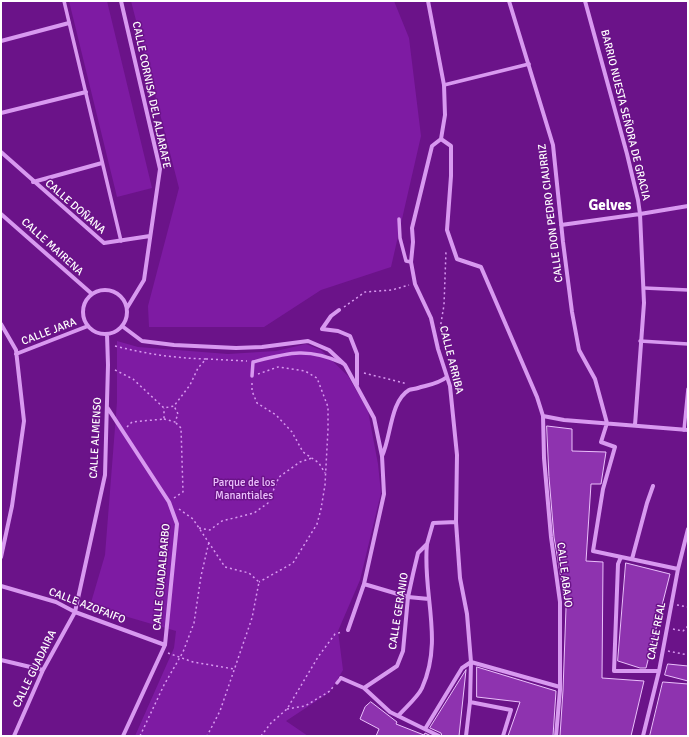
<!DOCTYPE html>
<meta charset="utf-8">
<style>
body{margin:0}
#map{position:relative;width:689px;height:737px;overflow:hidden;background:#6b1389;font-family:Signika,sans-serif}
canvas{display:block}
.frame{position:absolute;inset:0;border:2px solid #fff;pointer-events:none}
</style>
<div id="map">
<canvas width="689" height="737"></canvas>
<div class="frame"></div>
</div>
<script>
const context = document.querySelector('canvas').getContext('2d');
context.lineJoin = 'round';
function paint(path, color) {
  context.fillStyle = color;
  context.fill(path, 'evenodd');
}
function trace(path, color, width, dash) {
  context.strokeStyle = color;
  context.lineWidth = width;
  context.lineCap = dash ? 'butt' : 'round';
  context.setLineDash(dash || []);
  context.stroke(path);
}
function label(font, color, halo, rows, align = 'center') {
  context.font = font + ' Signika,sans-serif';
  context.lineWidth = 3;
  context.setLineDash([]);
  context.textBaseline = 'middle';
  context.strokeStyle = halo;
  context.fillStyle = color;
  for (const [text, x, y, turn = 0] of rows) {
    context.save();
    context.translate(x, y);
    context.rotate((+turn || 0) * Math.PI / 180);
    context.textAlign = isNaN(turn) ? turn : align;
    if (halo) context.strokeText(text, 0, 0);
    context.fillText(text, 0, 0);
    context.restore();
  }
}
paint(new Path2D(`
 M 69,1 L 107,1 L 152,188 L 117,197 Z
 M 131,1 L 394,1 L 409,38 L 421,136 L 391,267 L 321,290 L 264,327 L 149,327 L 148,306 L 179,188 Z
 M 117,341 L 138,347 L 228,354 L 276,351 L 306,344 L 321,350 L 348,376 L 368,411 L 378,464 L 381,493 L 360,580 L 338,631 L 343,670 L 330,692 L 286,721 L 308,736 L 135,736 L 174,648 L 176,631 L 90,606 L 105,555 L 117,402 Z`), '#7e1ba3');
const building = new Path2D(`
 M 547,426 L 572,429 L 572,451 L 606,452 L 601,484 L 591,484 L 586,561 L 603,562 L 602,678 L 644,681 L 631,736 L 560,736 L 563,690 L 566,608 L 554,537 L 549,477 Z
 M 626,563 L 670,574 L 646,668 L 640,668 L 618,661 Z
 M 668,664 L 688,666 L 688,681 L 665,675 Z
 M 477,667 L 556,691 L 553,736 L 508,736 L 520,702 L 477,697 Z
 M 466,670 L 459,736 L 442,736 L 441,733 L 430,728 Z
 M 663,682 L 688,684 L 688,736 L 650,736 Z
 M 371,702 L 397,722 L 396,724 L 424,735 L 425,733 L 431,736 L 376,736 L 379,729 L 360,719 L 365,707 Z`);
paint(building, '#8e33af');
trace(building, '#ebc0fc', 1);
trace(new Path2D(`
 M 344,307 L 365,292 L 392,290 L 409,285
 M 440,329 L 444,305 L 446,251
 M 115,346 C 147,354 173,358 206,359
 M 115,370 L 133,379 L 164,408 L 174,406 L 190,385 L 198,368 L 206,359 L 247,361
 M 364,373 L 404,383 L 406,385
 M 258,374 L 278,367 L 305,371 L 317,378 L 328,407 L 328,429 L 325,485 L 321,509 L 317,524 L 293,563 L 259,582
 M 252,383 L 252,391 L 257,403 L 276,415 L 292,432 L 303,452 L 319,463 L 325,473
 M 164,419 L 175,422 L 178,414 L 174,406
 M 127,427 L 132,422 L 164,419 L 164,408
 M 174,498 L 183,492 L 181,428 L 175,422
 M 179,509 L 193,519 L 225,567 L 249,573 L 259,582 L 252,618 L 220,711 L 207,736
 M 199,528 L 210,530 L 222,521 L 254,513 L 268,503 L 279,477 L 300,462 L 312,458
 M 677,605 L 688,607
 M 673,629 L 683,631 L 688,626
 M 668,651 L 688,655
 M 168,653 L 193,662 L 234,669
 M 287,709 L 305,706 L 330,691 L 333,687
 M 140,736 L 164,685 L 183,652 L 194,623 L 201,576 L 209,542
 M 261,736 L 271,723 L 287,709 L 318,657 L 335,634 L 342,632`), '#d899f0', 1.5, [2, 3]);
trace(new Path2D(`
 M 64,1 L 121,241
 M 444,85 L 529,64
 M 399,219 L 400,238 L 406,261 L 411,262
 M 644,288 L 688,290
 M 640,341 L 688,344
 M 252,376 L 253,362 C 288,353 307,347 342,363
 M 684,430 L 688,389
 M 337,683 L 341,678`), '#d899f0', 3.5);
trace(new Path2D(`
 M 121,1 L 160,169 L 144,280 L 127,308
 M 428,1 L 444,85 L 445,115 L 441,139 L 432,146 L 412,228 L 413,242 L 411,262 L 415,284 L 431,318 L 438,349 L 450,386 L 457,455 L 456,522 L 460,578 L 467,614 L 471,662 L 470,702 L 466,736
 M 509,1 L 553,145 L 563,242 L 572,312 L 579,350 L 595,379 L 607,423 L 601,442 L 615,447 L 603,489 L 593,551 L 678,569
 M 585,1 L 627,154 L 638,200 L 640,214 L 644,303 L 635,425
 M 1,41 L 69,23
 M 1,113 L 86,92
 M 441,139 L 451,146 L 451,176 L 447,230 L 457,259 L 481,267 L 537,397 L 543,416 L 564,420 L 688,430
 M 1,152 L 104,243 L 150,236
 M 33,182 L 102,163
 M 1,214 L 92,294
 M 561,225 L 640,214 L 688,206
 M83 312a22 22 0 1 1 44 0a22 22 0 1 1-44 0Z
 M 1,324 L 16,350 L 24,421 L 12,506 L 1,557
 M 122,326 L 142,341 L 174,345 L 236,348 L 262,347 L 308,341 L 329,350 L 345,365 L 374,418 L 382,456 L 384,494 L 364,584 L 348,630
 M 322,329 L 338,331 L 350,336 L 357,354 L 357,385
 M 322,329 L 331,316 L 339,310
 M 16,354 L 88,326
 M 107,407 L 169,502 L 177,524 L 165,645 L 123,736
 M 543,416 L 544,458 L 551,537 L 560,602 L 560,690 L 556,736
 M 382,456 C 391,438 390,401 409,390 C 411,389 415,389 418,388 C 428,385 438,384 447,377
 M 621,557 L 618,564 L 614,671 L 659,671
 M 632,559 L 647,503 L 653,486
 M 364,584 L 408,597 L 429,599
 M 1,586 L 56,602 L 75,612 L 165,645
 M 1,660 L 43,670
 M 341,678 L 364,688 L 390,712 L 439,736
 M 364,688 L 397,666 L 403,651 L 408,597 L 413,574 L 418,553 L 427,544 L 433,523 L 456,522
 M 470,702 L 511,710 L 503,736
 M 398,716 C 405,708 418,697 422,688 C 444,640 422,593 427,544
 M 425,729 L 462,668 L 471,662 L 560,687
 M 14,736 L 43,670 L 75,612 L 105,475 L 108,365 L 107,334
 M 643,736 L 659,671 L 678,569 L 688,529`), '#d899f0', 4);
label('11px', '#fff', '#6b1389', [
 ["CALLE CORNISA DEL ALJARAFE",151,95,78],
 ["BARRIO NUESTA SEÑORA DE GRACIA",625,115,76],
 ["CALLE DOÑANA",75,207,41],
 ["CALLE DON PEDRO CIAURRIZ",551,213,-97],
 ["CALLE MAIRENA",52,247,42],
 ["CALLE JARA",49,332,-21],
 ["CALLE ARRIBA",451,360,76],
 ["CALLE ALMENSO",96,438,-87],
 ["CALLE ABAJO",564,575,83],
 ["CALLE GUADALBARBO",162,577,-85],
 ["CALLE AZOFAIFO",87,606,21],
 ["CALLE GERANIO",399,611,-81],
 ["CALLE REAL",657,631,-79],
 ["CALLE GUADAIRA",35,669,-64]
]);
label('11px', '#ebc0fc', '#6b1389', [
 ["Parque de los",244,483],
 ["Manantiales",244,496]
]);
label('bold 15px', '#fff', '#6b1389', [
 ["Gelves",610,206]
]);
</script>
